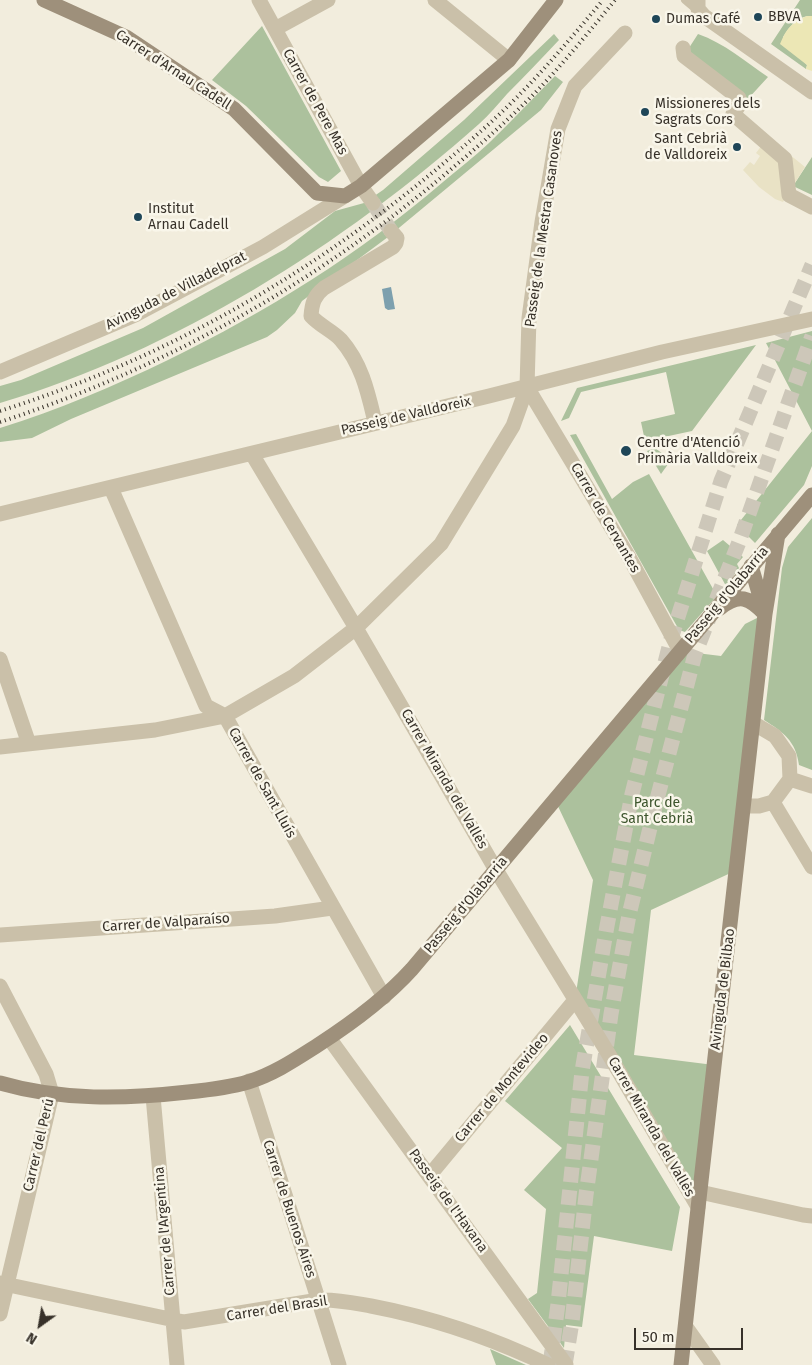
<!DOCTYPE html>
<meta charset="utf-8">
<style>
body{margin:0}
#map{position:relative;width:812px;height:1365px;overflow:hidden;background:#f2eddd;font-family:"Fira Sans",sans-serif}
canvas{display:block}
.north{position:absolute;left:15px;top:1300px;width:50px;height:50px;-webkit-text-stroke:4px #f9f6ea;paint-order:stroke;rotate:212deg;font-size:14px;font-weight:700;line-height:20px;text-align:center;color:#373129}
.north::after{content:'';display:block;margin:auto;width:18px;height:22px;background:#373129;clip-path:polygon(50% 0,100% 100%,50% 72%,0 100%)}
.scale{position:absolute;left:634px;top:1328px;width:109px;height:22px;box-sizing:border-box;border:2px solid #373129;border-top:0;padding-left:6px;font-size:15px;line-height:18px;white-space:nowrap;color:#373129;-webkit-text-stroke:4px #f9f6ea;paint-order:stroke}
</style>
<div id="map">
<canvas width="812" height="1365"></canvas>
<div class="north">N</div>
<div class="scale">50 m</div>
</div>
<script>
const context = document.querySelector('canvas').getContext('2d');
context.lineJoin = 'round';
function paint(path, color) {
  context.fillStyle = color;
  context.fill(path, 'evenodd');
}
function trace(path, color, width, dash) {
  context.strokeStyle = color;
  context.lineWidth = width;
  context.lineCap = dash ? 'butt' : 'round';
  context.setLineDash(dash || []);
  context.stroke(path);
}
function label(font, color, halo, rows, align = 'center') {
  context.font = font + ' "Fira Sans",sans-serif';
  context.lineWidth = 5;
  context.setLineDash([]);
  context.textBaseline = 'middle';
  context.strokeStyle = halo;
  context.fillStyle = color;
  for (const [text, x, y, turn = 0] of rows) {
    context.save();
    context.translate(x, y);
    context.rotate((+turn || 0) * Math.PI / 180);
    context.textAlign = isNaN(turn) ? turn : align;
    if (halo) context.strokeText(text, 0, 0);
    context.fillText(text, 0, 0);
    context.restore();
  }
}
paint(new Path2D(`
 M 800,0 L 812,0 L 812,16 C 798,15 790,26 783,37 L 807,65 L 806,69 L 771,44 Z
 M 262,26 L 341,171 L 328,182 L 319,177 L 246,106 L 212,80 Z
 M 554,34 L 559,40 C 542,58 525,76 507,94 C 498,104 489,115 479,124 C 343,245 175,351 0,403 L 0,386 L 21,380 L 143,328 L 285,249 L 335,211 L 364,203 L 383,190 L 464,120 Z
 M 698,34 C 724,43 746,62 768,77 L 746,101 L 687,51 Z
 M 555,76 L 563,82 L 541,110 L 388,237 L 302,301 L 295,313 L 277,330 L 267,337 L 71,419 L 32,438 L 0,442 L 0,428 C 58,410 114,386 168,360 C 268,311 358,255 443,182 C 458,169 474,157 489,143 C 512,121 533,98 555,76 Z
 M 812,157 L 812,195 L 793,186 Z
 M 812,331 L 812,466 L 804,485 L 755,543 L 737,525 L 812,431 L 766,343 Z
 M 756,345 L 692,431 L 645,441 L 641,422 L 675,414 L 666,372 L 581,392 L 569,418 L 561,421 L 577,388 Z
 M 576,434 L 612,499 L 633,482 L 649,474 L 717,596 L 685,632 L 679,630 L 570,435 Z
 M 655,448 L 671,460 L 661,474 L 647,451 Z
 M 812,518 L 812,770 L 799,765 C 796,741 783,732 764,720 L 782,568 L 788,547 Z
 M 723,540 L 743,557 L 737,564 L 739,568 L 726,586 L 707,551 Z
 M 765,614 L 737,870 L 651,910 L 634,1055 L 714,1065 L 699,1199 L 575,1000 L 593,880 L 555,800 L 680,651 L 721,656 L 745,624 Z
 M 570,1025 L 680,1207 L 672,1251 L 594,1236 L 582,1327 L 566,1325 L 564,1348 L 528,1299 L 537,1293 L 546,1209 L 524,1190 L 562,1148 L 505,1101 Z
 M 490,1349 L 526,1365 L 496,1365 Z`), '#acc19d');
paint(new Path2D(`
 M 807,16 L 812,16 L 812,71 L 806,69 L 807,65 L 780,44 C 787,28 791,23 807,16 Z`), '#ece7b5');
paint(new Path2D(`
 M 768,137 L 805,167 L 783,202 L 775,199 L 759,187 L 743,170 L 750,162 L 754,165 L 760,156 L 756,153 Z`), '#e9e2c5');
paint(new Path2D(`
 M 391,287 L 395,309 L 388,310 L 385,308 L 382,289 Z`), '#7da0ae');
trace(new Path2D(`
 M 373,203 L 391,231`), '#cdc7b9', 15, [15, 8]);
trace(new Path2D(`
 M 550,1365 L 558,1304 L 582,1071 L 607,926 L 632,794 L 671,639 L 721,481 L 812,265
 M 565,1365 L 572,1322 L 586,1195 L 611,1014 L 629,915 L 656,803 L 695,654 L 739,542 L 812,336`), '#cdc7b9', 15, [15, 8]);
trace(new Path2D(`
 M 685,0 L 698,11`), '#cac0a9', 8);
trace(new Path2D(`
 M 259,0 L 361,186 L 373,203
 M 435,0 L 509,60
 M 698,0 L 698,9 L 704,16 L 812,92
 M 275,29 L 328,0
 M 683,48 L 684,56 L 739,98 L 740,104 L 733,114 L 785,159 L 789,195 L 812,207
 M 0,372 L 137,314 L 263,247 L 345,196
 M 527,387 L 629,557 L 680,651
 M 375,422 C 368,393 362,364 341,340 C 333,331 320,326 311,316 C 312,303 314,296 324,288 L 393,247 L 396,243 L 397,238 L 391,231
 M 252,454 L 356,628 L 496,870 L 608,1053 L 698,1207
 M 111,488 L 206,706 L 225,716 L 384,997
 M 0,514 L 489,396 L 662,352 L 812,319
 M 0,659 L 29,744
 M 0,747 L 155,730 L 225,716 L 294,676 L 356,628 L 441,544 L 513,426 L 527,387 L 529,318 L 542,222 L 558,129 L 575,86 L 625,33
 M 790,779 L 812,786
 M 773,802 L 812,867
 M 744,806 L 759,806 L 773,802 L 790,779 L 789,756 L 775,736 L 753,723
 M 0,935 L 275,916 L 332,908
 M 0,986 L 46,1074 L 52,1094 L 0,1314
 M 329,1038 L 566,1365
 M 249,1081 L 339,1365
 M 153,1096 L 177,1365
 M 429,1176 L 575,1000
 M 700,1192 L 803,1215 L 812,1216
 M 0,1283 L 184,1322 L 319,1300 C 336,1299 354,1303 371,1306 C 434,1318 490,1337 548,1365
 M 686,1327 L 713,1365`), '#cac0a9', 15);
trace(new Path2D(`
 M 44,0 L 126,37 L 234,109 L 317,193 L 345,196 L 361,186 L 509,60 L 556,0
 M 751,566 L 764,610
 M 720,608 C 739,593 749,597 765,614
 M 0,1083 C 61,1101 126,1099 188,1092 C 208,1090 228,1088 248,1082 C 274,1074 296,1059 318,1045 C 352,1023 385,999 412,969 L 812,495
 M 681,1365 L 699,1199 L 765,614 L 778,534`), '#9e907b', 15);
trace(new Path2D(`
 M 0,411 C 154,362 290,287 416,186 C 453,156 490,125 523,91 C 551,62 577,31 603,0
 M 0,422 C 159,370 302,291 431,186 C 466,157 501,127 533,95 C 562,65 589,32 615,0`), '#373129', 4, [1, 4]);
for (const [x, y, r, color] of [
 [758,17,5,"#1f4658"],
 [656,19,5,"#1f4658"],
 [645,112,5,"#1f4658"],
 [737,147,5,"#1f4658"],
 [138,217,5,"#1f4658"],
 [626,451,6,"#1f4658"]
]) {
  const dot = new Path2D();
  dot.arc(x, y, r, 0, 2 * Math.PI);
  context.fillStyle = color;
  context.fill(dot);
  trace(dot, '#f9f6ea', 2);
}
label('14px', '#373129', '#f9f6ea', [
 ["BBVA",768,17],
 ["Dumas Café",666,19],
 ["Missioneres dels",655,104],
 ["Sagrats Cors",655,120],
 ["Sant Cebrià",727,139,"right"],
 ["de Valldoreix",727,155,"right"],
 ["Institut",148,209],
 ["Arnau Cadell",148,225],
 ["Centre d'Atenció",637,443],
 ["Primària Valldoreix",637,459]
], 'left');
label('14px', '#373129', '#f9f6ea', [
 ["Carrer d'Arnau Cadell",173,70,33],
 ["Carrer de Pere Mas",315,102,61],
 ["Passeig de la Mestra Casanoves",544,229,-82],
 ["Avinguda de Villadelprat",176,291,-27],
 ["Passeig de Valldoreix",406,416,-13],
 ["Carrer de Cervantes",605,518,60],
 ["Passeig d'Olabarria",727,595,-50],
 ["Carrer Miranda del Vallès",444,779,60],
 ["Carrer de Sant Lluís",262,783,61],
 ["Passeig d'Olabarria",466,905,-50],
 ["Carrer de Valparaíso",166,923,-4],
 ["Avinguda de Bilbao",723,989,-83],
 ["Carrer de Montevideo",502,1088,-50],
 ["Carrer Miranda del Vallès",651,1127,60],
 ["Carrer del Perú",39,1145,-77],
 ["Passeig de l'Havana",448,1201,54],
 ["Carrer de Buenos Aires",289,1209,72],
 ["Carrer de l'Argentina",165,1231,-95],
 ["Carrer del Brasil",277,1309,-9]
]);
label('14px', '#3d552d', '#f9f6ea', [
 ["Parc de",657,803],
 ["Sant Cebrià",657,819]
]);
</script>
